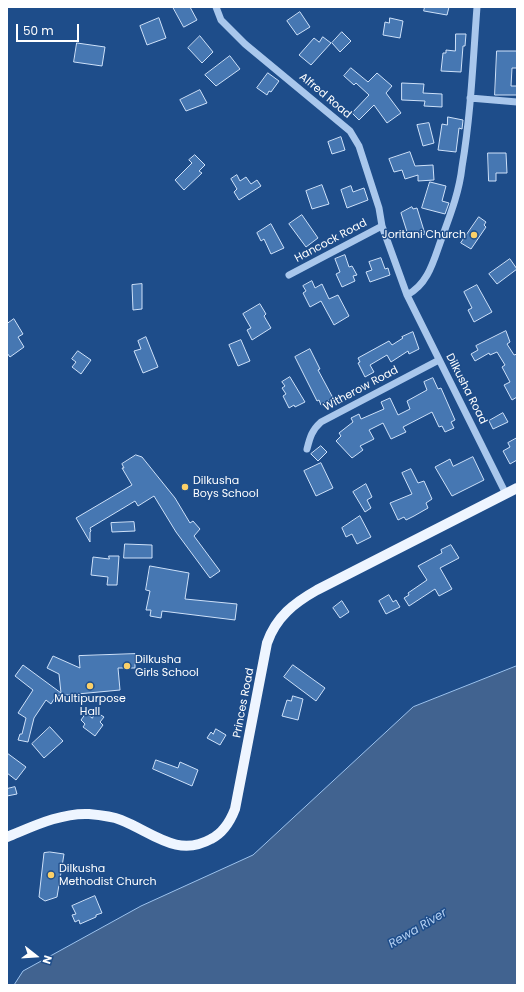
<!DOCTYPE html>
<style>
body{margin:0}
#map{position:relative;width:524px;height:992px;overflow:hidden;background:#1e4d8a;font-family:Poppins,sans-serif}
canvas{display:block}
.frame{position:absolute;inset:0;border:8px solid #fff;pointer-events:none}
.north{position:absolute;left:16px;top:936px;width:40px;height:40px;-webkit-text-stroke:3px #1e4d8a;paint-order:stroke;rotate:107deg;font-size:11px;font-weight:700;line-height:16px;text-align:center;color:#fff}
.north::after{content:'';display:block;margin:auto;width:14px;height:18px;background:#fff;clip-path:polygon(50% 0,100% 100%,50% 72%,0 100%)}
.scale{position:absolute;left:16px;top:24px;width:63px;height:18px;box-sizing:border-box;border:2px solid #fff;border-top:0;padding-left:5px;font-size:12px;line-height:14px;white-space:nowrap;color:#fff;-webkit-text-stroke:3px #1e4d8a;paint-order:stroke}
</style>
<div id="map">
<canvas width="524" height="992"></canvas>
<div class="frame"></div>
<div class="north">N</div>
<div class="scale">50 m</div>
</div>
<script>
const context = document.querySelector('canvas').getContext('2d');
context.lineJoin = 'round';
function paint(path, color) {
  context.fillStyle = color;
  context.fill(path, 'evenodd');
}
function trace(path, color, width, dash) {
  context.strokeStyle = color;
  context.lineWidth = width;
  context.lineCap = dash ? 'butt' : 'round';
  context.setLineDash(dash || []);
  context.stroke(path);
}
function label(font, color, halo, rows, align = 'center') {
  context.font = font + ' Poppins,sans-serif';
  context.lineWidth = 3;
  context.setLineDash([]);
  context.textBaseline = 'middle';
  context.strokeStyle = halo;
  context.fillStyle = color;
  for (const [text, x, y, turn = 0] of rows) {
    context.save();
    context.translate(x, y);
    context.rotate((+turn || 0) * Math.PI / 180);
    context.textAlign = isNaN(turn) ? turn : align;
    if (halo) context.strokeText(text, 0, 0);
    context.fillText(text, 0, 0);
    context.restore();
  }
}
const water = new Path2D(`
 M 517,666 L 517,985 L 14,985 L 23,971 L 141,906 L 253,855 L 413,707 Z`);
paint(water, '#416390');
trace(water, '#9cc2ed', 1);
const building = new Path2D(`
 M 173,7 L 190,7 L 197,20 L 184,27 Z
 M 425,7 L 449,7 L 447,15 L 424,11 Z
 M 300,12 L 310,27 L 297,35 L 287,21 Z
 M 159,18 L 166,38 L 147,45 L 140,26 Z
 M 390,18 L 403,21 L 400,38 L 383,35 L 385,22 L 389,23 Z
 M 342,32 L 351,41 L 340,52 L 332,43 Z
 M 456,34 L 466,34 L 465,46 L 463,46 L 461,72 L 441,71 L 443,53 L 446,53 L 446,50 L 455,51 Z
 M 200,36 L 213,52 L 202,63 L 188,48 Z
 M 323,37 L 331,43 L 311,65 L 299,55 L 314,38 L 319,42 Z
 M 77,43 L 105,47 L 102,66 L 74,62 Z
 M 497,51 L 517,51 L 517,68 L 512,68 L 511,86 L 517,86 L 517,95 L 495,95 Z
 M 230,56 L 240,69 L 216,86 L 205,75 Z
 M 351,68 L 368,82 L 377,73 L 392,86 L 386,93 L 401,113 L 387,123 L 374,105 L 359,120 L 352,113 L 369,95 L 356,83 L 354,85 L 344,76 Z
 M 268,73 L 279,81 L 271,92 L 269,91 L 267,95 L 257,88 Z
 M 402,83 L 424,84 L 423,93 L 442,94 L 442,107 L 424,106 L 425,101 L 402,100 Z
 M 200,90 L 207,103 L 186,111 L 180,100 Z
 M 448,117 L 463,120 L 462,129 L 459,128 L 456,152 L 438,150 L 442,124 L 447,125 Z
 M 429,123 L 434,143 L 423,146 L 417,125 Z
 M 341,137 L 345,150 L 332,154 L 328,142 Z
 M 410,152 L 415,166 L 433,165 L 434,180 L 418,181 L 418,175 L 405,179 L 402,170 L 394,172 L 389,159 Z
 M 488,153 L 506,153 L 507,173 L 496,173 L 496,181 L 489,181 Z
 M 195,155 L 205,165 L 199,171 L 202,173 L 184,190 L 175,180 L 192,163 L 189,160 Z
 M 237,175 L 240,181 L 246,177 L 251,184 L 257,180 L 261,186 L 239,200 L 234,192 L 237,189 L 231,179 Z
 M 430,182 L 446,186 L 442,201 L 449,203 L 445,214 L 422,208 Z
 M 322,185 L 329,204 L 312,209 L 306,191 Z
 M 351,186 L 353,192 L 364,188 L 368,200 L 347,208 L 341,190 Z
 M 412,207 L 413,209 L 417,208 L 425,234 L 419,236 L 418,232 L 408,235 L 401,213 Z
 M 302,215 L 318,238 L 306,247 L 289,224 Z
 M 479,217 L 486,222 L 484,225 L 486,227 L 471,249 L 461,243 Z
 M 271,224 L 284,248 L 271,254 L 264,239 L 261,241 L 257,233 Z
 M 345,255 L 349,267 L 352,266 L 357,275 L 353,276 L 355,281 L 342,287 L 336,274 L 340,272 L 335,259 Z
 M 381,258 L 385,269 L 388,268 L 390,275 L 370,282 L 366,272 L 372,270 L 369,262 Z
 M 510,259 L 517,269 L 497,284 L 489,274 Z
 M 312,281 L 315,288 L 322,284 L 329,299 L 338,295 L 349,316 L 334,325 L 321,301 L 310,307 L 303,293 L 306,291 L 303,286 Z
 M 142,284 L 142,309 L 133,310 L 132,285 Z
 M 477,285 L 492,312 L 474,322 L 468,310 L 472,308 L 464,292 Z
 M 260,304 L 266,314 L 264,316 L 271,328 L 252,340 L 247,330 L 251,328 L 243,314 Z
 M 14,319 L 23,334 L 18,337 L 24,347 L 10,357 L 7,353 L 7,324 Z
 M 506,331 L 510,342 L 507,344 L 514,355 L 517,354 L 517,397 L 512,400 L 504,385 L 510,382 L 502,367 L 505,365 L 497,352 L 490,355 L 489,353 L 475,361 L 471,354 L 478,350 L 476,346 Z
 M 413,332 L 419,349 L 409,354 L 408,351 L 391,362 L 387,355 L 370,365 L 374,372 L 365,377 L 358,363 L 360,362 L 358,358 L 389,341 L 392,345 L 403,338 L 402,337 Z
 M 146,337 L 158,367 L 143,373 L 134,351 L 141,349 L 138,341 Z
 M 241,340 L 250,361 L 238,366 L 229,345 Z
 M 310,349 L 320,369 L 318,370 L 333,398 L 321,405 L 319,400 L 317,401 L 295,357 Z
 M 78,351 L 91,360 L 81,374 L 72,367 L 76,362 L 72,359 Z
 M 290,377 L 305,402 L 295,407 L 294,405 L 289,408 L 283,396 L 286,394 L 282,388 L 285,386 L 282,382 Z
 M 433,378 L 438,389 L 441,388 L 455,420 L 451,422 L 454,428 L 445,432 L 442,426 L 439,427 L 432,412 L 403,427 L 406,432 L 391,439 L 383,423 L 369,430 L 374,439 L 360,446 L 363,450 L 352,458 L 336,441 L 341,436 L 339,433 L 353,422 L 351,418 L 359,414 L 361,419 L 384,409 L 381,402 L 390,398 L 398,415 L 410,409 L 407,401 L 427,390 L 424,382 Z
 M 503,413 L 508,422 L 493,429 L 489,421 Z
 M 517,438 L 517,460 L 510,464 L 503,451 L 510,447 L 508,443 Z
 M 321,446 L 327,452 L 318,461 L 311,454 Z
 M 136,455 L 142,457 L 175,498 L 190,523 L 193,521 L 200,529 L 194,536 L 220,571 L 210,578 L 176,532 L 154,496 L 138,506 L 135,501 L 90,528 L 91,531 L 90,532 L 90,542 L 76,518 L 132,485 L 122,468 L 124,468 L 122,464 Z
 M 473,457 L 484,480 L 452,496 L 435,467 L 450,459 L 453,466 Z
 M 321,463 L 333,488 L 316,496 L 304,471 Z
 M 411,469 L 418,483 L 424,481 L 432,499 L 426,503 L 428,508 L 414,516 L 406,520 L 404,517 L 398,520 L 390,503 L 412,494 L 402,473 Z
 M 366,484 L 372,497 L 367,500 L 371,508 L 365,512 L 353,492 Z
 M 360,516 L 371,537 L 357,544 L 352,534 L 346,537 L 342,528 Z
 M 134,522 L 135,531 L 112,532 L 111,523 Z
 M 125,544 L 152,545 L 152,558 L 124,558 Z
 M 451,545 L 459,558 L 440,568 L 452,589 L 439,596 L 435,589 L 409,606 L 404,598 L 409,595 L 408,593 L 427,580 L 418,566 L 442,553 L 441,550 Z
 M 109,556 L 119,556 L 117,585 L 107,585 L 108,577 L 91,575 L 93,557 L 109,559 Z
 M 150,566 L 189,573 L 185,599 L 237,604 L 235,620 L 162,611 L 161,618 L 150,616 L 151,610 L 146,610 L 150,591 L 146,590 Z
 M 389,595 L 393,602 L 396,600 L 400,607 L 386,614 L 379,601 Z
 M 342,601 L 349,612 L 340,618 L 333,608 Z
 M 135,654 L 135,668 L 118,668 L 120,690 L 56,696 L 51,704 L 46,700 L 34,718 L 28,742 L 18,740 L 20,734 L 22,734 L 26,718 L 18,713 L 33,690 L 15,676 L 23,665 L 61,693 L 59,674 L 47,668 L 53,656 L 80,668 L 79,656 Z
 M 293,665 L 325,688 L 316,701 L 284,677 Z
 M 293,696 L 303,699 L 298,720 L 282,716 L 287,700 L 291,701 Z
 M 96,712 L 104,717 L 100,722 L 103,725 L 95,736 L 83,727 L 85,724 L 81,720 L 86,713 L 92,718 Z
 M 50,727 L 63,741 L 44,758 L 32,744 Z
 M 216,729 L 226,735 L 220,745 L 207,738 L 211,732 L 213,734 Z
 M 7,753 L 26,767 L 16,780 L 7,773 Z
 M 156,760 L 178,768 L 180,762 L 198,770 L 192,786 L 153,769 Z
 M 15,787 L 17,794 L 7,796 L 7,789 Z
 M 50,852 L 64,854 L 57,897 L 45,901 L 39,897 L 44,853 Z
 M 95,896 L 102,913 L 96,915 L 96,917 L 80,924 L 79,920 L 75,922 L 72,915 L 76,914 L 72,906 Z`);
paint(building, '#4677b2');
trace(building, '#cee1f9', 1);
trace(new Path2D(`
 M 216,7 L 221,20 L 245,44 L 350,131 L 359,146 L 379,208 L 382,226 L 407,295 L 506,494
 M 470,98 L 517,102
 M 289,275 L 382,226
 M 407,295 C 427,285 433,263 440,243 C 449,218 459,194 462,167 C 471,114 473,60 477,7
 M 307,449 C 310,437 312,430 321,422 L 439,360`), '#a9c7ec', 7);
trace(new Path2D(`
 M 7,837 C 32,827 60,813 88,814 C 99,815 111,816 121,820 C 152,832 177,858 211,839 C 223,833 230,822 235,809 L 267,643 C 276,617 294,603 317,590 L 517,488`), '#eef5ff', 10);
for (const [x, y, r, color] of [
 [474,235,4,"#fbd068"],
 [185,487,4,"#fbd068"],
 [127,666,4,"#fbd068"],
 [90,686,4,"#fbd068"],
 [51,875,4,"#fbd068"]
]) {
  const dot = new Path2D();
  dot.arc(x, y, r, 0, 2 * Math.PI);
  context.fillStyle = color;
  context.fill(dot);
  trace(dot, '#1e4d8a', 1.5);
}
label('11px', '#fff', '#1e4d8a', [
 ["Alfred Road",325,96,40],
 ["Hancock Road",331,241,-28],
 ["Witherow Road",361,389,-28],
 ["Dilkusha Road",466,389,63],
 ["Princes Road",244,703,-79]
]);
label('11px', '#fff', '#1e4d8a', [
 ["Joritani Church",466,235,"right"],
 ["Dilkusha",193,481],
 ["Boys School",193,494],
 ["Dilkusha",135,660],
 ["Girls School",135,673],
 ["Multipurpose",90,699,"center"],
 ["Hall",90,712,"center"],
 ["Dilkusha",59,869],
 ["Methodist Church",59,882]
], 'left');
label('italic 12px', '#b5d1f3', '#1e4d8a', [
 ["Rewa River",418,929,-31]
]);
</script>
